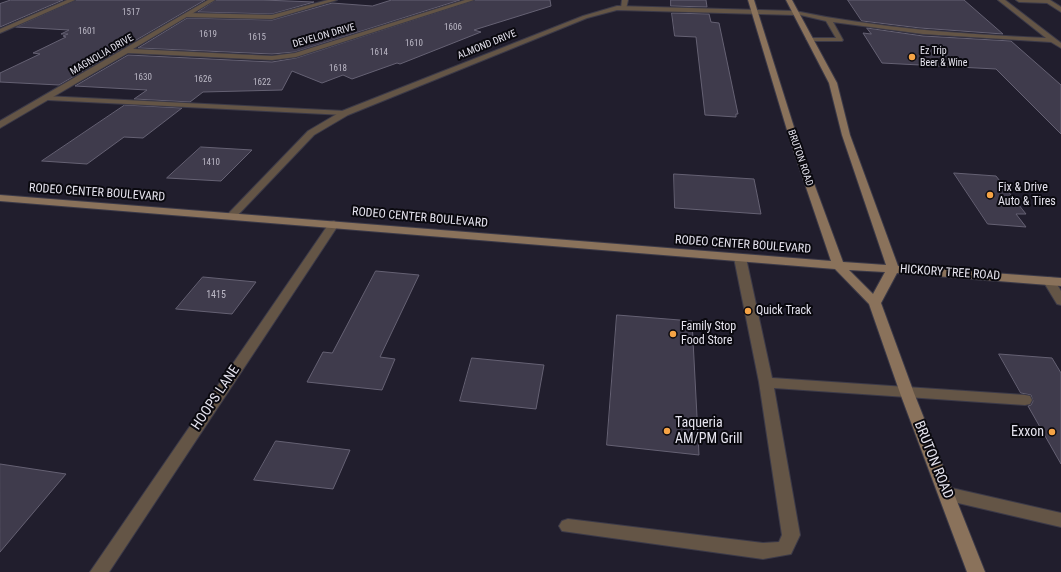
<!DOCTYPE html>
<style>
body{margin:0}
canvas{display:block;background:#211e2d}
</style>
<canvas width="1061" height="572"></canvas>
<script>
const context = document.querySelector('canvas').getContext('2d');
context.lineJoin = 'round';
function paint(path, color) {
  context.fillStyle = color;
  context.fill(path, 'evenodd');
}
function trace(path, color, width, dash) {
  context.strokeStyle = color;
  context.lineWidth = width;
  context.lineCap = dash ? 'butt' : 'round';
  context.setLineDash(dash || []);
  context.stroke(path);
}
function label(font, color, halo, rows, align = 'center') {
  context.font = font + ' "Roboto Condensed",sans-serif';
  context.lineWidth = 4;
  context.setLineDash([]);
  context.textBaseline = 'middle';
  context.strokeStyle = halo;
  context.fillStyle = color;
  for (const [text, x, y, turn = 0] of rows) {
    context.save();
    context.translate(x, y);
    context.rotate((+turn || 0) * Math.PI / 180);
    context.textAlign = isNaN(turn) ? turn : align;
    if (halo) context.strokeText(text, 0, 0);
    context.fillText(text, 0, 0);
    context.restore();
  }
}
const building = new Path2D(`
 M 11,0 L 63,0 L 0,27 L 0,4 Z
 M 76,0 L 205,0 L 59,85 L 0,82 L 0,73 L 40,54 L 33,53 L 66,37 L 63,36 L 68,34 L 61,34 L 69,30 L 16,27 Z
 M 216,0 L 263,0 L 314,2 L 272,14 L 198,12 Z
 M 392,0 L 460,0 L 295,52 L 272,54 L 138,48 L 187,18 L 272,20 L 332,3 L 372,6 Z
 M 475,0 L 550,0 L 551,6 L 474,30 L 481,32 L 400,64 L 397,63 L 352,79 L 343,75 L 322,83 L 292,71 L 282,90 L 203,92 L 190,102 L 134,99 L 147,90 L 75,86 L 128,55 L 272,62 L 296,58 Z
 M 671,0 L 706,0 L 707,7 L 671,6 Z
 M 848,0 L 964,0 L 1003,34 L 920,28 L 862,21 Z
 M 672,13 L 709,14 L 711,22 L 719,23 L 738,114 L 736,114 L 736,117 L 705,115 L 696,37 L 675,36 Z
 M 867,28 L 923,36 L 1011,41 L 1061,85 L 1061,134 L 996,69 L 882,63 L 863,33 L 871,34 Z
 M 125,105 L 182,108 L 143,138 L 124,137 L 87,164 L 42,161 Z
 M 201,147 L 252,150 L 221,181 L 167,178 Z
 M 954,173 L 996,176 L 1026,214 L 1016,214 L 1026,227 L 988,224 Z
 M 674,174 L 754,179 L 761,214 L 675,208 Z
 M 376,271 L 419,275 L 380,357 L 395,359 L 382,390 L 307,382 L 323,352 L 332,353 Z
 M 203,277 L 256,282 L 232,314 L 176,309 Z
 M 617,315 L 692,321 L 699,455 L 607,445 Z
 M 999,354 L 1052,358 L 1061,373 L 1061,464 L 1028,406 L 1031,405 L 1033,401 L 1031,395 L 1021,393 Z
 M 472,358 L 544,365 L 536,409 L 460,401 Z
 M 276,441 L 350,450 L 333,489 L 254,480 Z
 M 0,464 L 66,474 L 0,552 Z`);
paint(building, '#3f3b4c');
trace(building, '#656173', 1);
const lane = new Path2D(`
 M 67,0 L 75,0 L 0,33 L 0,29 Z
 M 328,0 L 337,0 L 272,19 L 187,17 L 184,15 L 187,13 L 272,15 Z
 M 622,0 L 628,0 L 626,9 L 621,8 Z
 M 998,0 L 1005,0 L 1061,43 L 1061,48 L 1051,42 L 923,34 L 833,22 L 843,40 L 842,41 L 809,41 L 806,39 L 807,38 L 836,38 L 826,21 L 792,13 L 795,11 C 877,28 961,34 1046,38 Z
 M 1016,0 L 1050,0 L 1061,7 L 1061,12 L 1047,3 L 1019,2 Z
 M 45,96 L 345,111 L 349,113 L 345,115 L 48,100 L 44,98 Z
 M 740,255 L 746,258 L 772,378 L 1025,395 L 1030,396 L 1032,400 L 1030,404 L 1025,405 L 774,388 L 800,535 L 791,554 L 763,559 L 562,531 L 559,526 L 562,521 L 568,519 L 763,543 L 779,542 L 782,535 L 759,382 L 734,258 Z
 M 1049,277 L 1053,278 L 1061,291 L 1061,305 L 1057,304 L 1043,281 Z
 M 947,487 L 1061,513 L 1061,527 L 941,499 L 939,494 L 941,489 Z`);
const street = new Path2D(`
 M 208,0 L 215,0 L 133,49 L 272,56 L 295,53 L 465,0 L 474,0 L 296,57 L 272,60 L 128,53 L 0,128 L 0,121 Z
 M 617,6 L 795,11 L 798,13 L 795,15 L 617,10 L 587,18 L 348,115 L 314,135 L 235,218 L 227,218 L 226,216 L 308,131 L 342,111 L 583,16 Z
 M 334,221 L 339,224 L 109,572 L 90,572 L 330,222 Z`);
const secondary = new Path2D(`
 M 748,0 L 754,0 L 798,140 L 843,262 L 886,265 L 842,135 L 829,83 L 786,0 L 792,0 L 837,83 L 850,135 L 898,266 L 1061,278 L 1061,286 L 897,273 L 881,303 L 914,393 L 985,572 L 967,572 L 900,393 L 869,304 L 835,269 L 0,201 L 0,195 L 831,261 L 790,140 ZM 849,270 L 885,272 L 873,294 Z`);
trace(lane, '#3c3a48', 2);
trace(street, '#3c3a48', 2);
trace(secondary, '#3c3a48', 2);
paint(lane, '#645546');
paint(street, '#645546');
paint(secondary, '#8a725b');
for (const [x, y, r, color] of [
 [912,57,4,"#f5a345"],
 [990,195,4,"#f5a345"],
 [748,311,4,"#f5a345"],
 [673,334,4,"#f5a345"],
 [667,431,4,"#f5a345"],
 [1052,432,4,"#f5a345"]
]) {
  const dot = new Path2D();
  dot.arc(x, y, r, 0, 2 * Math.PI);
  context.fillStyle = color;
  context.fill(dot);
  trace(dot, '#0a090f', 1.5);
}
label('9px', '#bcb9c6', null, [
 ["1517",131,13],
 ["1606",453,28],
 ["1601",87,32],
 ["1619",208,35],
 ["1615",257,38],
 ["1610",414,44],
 ["1614",379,53],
 ["1618",338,69],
 ["1630",143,78],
 ["1626",203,80],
 ["1622",262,83],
 ["1410",211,163]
]);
label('10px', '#e5e3ee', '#0a090f', [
 ["DEVELON DRIVE",324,36,-16],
 ["ALMOND DRIVE",487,45,-22],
 ["MAGNOLIA DRIVE",102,55,-30],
 ["BRUTON ROAD",800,158,71]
]);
label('10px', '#e5e3ee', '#0a090f', [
 ["Ez Trip",920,51],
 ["Beer & Wine",920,63]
], 'left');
label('10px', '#bcb9c6', null, [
 ["1415",216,295]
]);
label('12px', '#e5e3ee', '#0a090f', [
 ["Fix & Drive",998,188],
 ["Auto & Tires",998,202],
 ["Quick Track",756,311],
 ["Family Stop",681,327],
 ["Food Store",681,341]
], 'left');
label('12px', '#e5e3ee', '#0a090f', [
 ["RODEO CENTER BOULEVARD",97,193,4],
 ["RODEO CENTER BOULEVARD",420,218,5],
 ["RODEO CENTER BOULEVARD",743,245,4],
 ["HICKORY TREE ROAD",950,273,4]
]);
label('14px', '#e5e3ee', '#0a090f', [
 ["HOOPS LANE",216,398,-56],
 ["BRUTON ROAD",933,460,68]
]);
label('14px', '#e5e3ee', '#0a090f', [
 ["Taqueria",675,423],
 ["AM/PM Grill",675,439],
 ["Exxon",1044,432,"right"]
], 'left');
</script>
